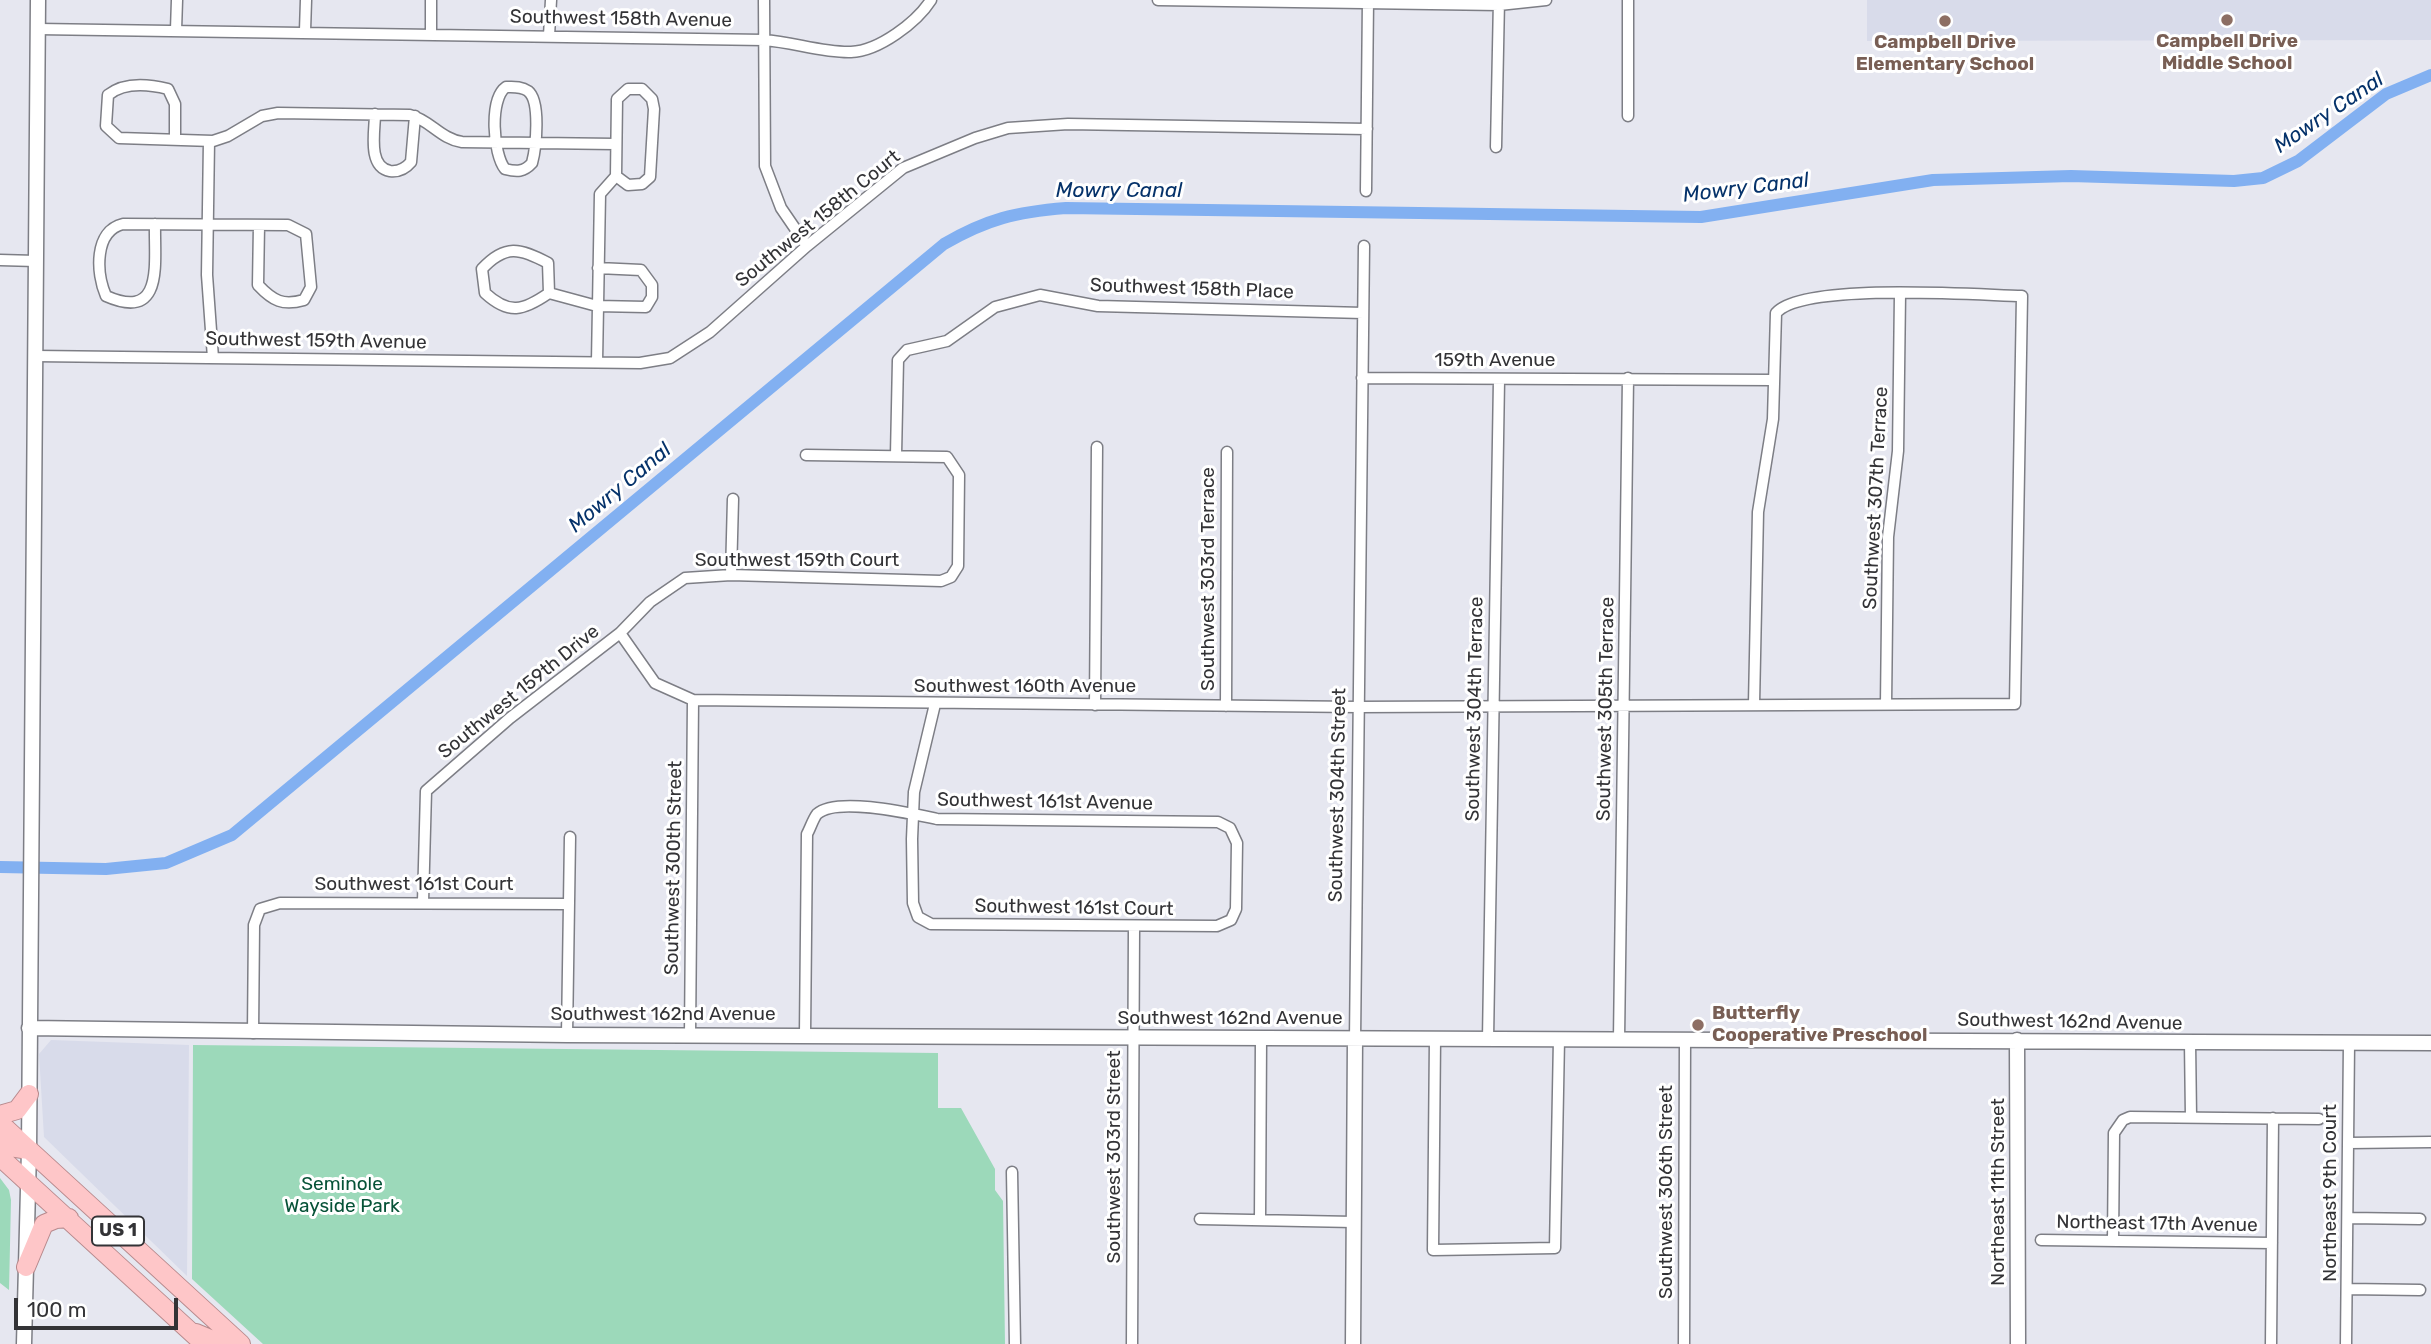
<!DOCTYPE html>
<style>
body{margin:0}
#map{position:relative;width:2431px;height:1344px;overflow:hidden;background:#e6e7f0;font-family:Rubik,sans-serif}
canvas{display:block}
.scale{position:absolute;left:14px;top:1298px;width:164px;height:32px;box-sizing:border-box;border:4px solid #333336;border-top:0;padding-left:9px;font-size:21px;line-height:24px;white-space:nowrap;color:#333336;-webkit-text-stroke:5px #fff;paint-order:stroke}
</style>
<div id="map">
<canvas width="2431" height="1344"></canvas>
<div class="scale">100 m</div>
</div>
<script>
const context = document.querySelector('canvas').getContext('2d');
context.lineJoin = 'round';
function paint(path, color) {
  context.fillStyle = color;
  context.fill(path, 'evenodd');
}
function trace(path, color, width, dash) {
  context.strokeStyle = color;
  context.lineWidth = width;
  context.lineCap = dash ? 'butt' : 'round';
  context.setLineDash(dash || []);
  context.stroke(path);
}
function label(font, color, halo, rows, align = 'center') {
  context.font = font + ' Rubik,sans-serif';
  context.lineWidth = 6;
  context.setLineDash([]);
  context.textBaseline = 'middle';
  context.strokeStyle = halo;
  context.fillStyle = color;
  for (const [text, x, y, turn = 0] of rows) {
    context.save();
    context.translate(x, y);
    context.rotate((+turn || 0) * Math.PI / 180);
    context.textAlign = isNaN(turn) ? turn : align;
    if (halo) context.strokeText(text, 0, 0);
    context.fillText(text, 0, 0);
    context.restore();
  }
}
paint(new Path2D(`
 M 1867,0 L 2431,0 L 2431,40 L 1867,41 Z
 M 51,1040 L 189,1045 L 187,1276 L 44,1137 L 39,1054 Z`), '#d8dbea');
paint(new Path2D(`
 M 193,1045 L 938,1053 L 938,1108 L 961,1108 L 995,1169 L 995,1190 L 1003,1201 L 1005,1344 L 263,1344 L 192,1279 Z
 M 0,1178 L 9,1190 L 11,1200 L 9,1290 L 0,1283 Z`), '#9cd9ba');
trace(new Path2D(`
 M 0,867 L 106,869 L 166,863 L 232,835 L 944,244 C 987,219 1016,212 1066,208 L 1701,217 L 1933,180 L 2071,176 L 2234,181 L 2263,178 L 2298,161 L 2386,94 L 2431,75`), '#82b0f1', 12);
const minor = new Path2D(`
 M 764,0 L 765,166 L 781,208 L 807,246
 M 1158,0 L 1499,5 L 1546,0
 M 1628,0 L 1628,116
 M 38,29 L 764,40 C 793,42 823,53 851,52 C 879,51 917,22 931,0
 M 176,30 L 177,0
 M 305,31 L 306,0
 M 431,33 L 431,0
 M 549,36 L 551,0
 M 506,87 C 513,87 521,86 528,91 C 541,101 536,148 532,163 C 524,172 517,172 505,169 C 493,154 489,99 506,87 Z
 M 375,114 C 375,130 367,167 390,171 C 399,172 406,168 411,162 L 415,116
 M 175,140 L 175,104 L 168,89 C 148,84 124,82 108,95 L 106,126 L 119,138 L 213,141 L 228,136 L 262,116 L 278,113 L 410,115 C 430,120 441,139 462,142 L 615,144
 M 209,141 L 207,275 L 213,358
 M 1496,147 L 1499,0
 M 1366,191 L 1368,0
 M 155,224 C 154,262 165,322 106,296 C 96,273 94,231 123,224 L 288,225 L 306,234 L 311,287 L 304,300 C 283,306 273,301 258,285 L 259,225
 M 0,260 L 36,261
 M 549,293 L 548,263 C 520,248 505,244 482,269 L 485,293 C 509,315 523,311 549,293 L 597,306 L 646,307 L 652,297 L 652,285 L 641,270 L 598,268
 M 35,356 L 640,363 L 670,358 L 710,332 L 807,246 L 903,168 L 975,138 L 1008,128 L 1068,124 L 1367,129
 M 597,362 L 600,194 L 616,176 L 617,99 L 628,89 L 642,89 L 652,99 L 654,109 L 650,177 L 642,184 L 628,185 L 616,176
 M 1362,378 L 1773,380
 M 896,455 L 898,360 L 907,350 L 947,341 L 995,307 L 1040,295 L 1098,306 L 1363,313
 M 731,575 L 733,499
 M 620,633 L 655,683 L 693,700 L 1358,707 L 2015,704 L 2022,296 C 1976,295 1803,282 1776,313 L 1773,419 L 1758,512 L 1754,704
 M 1886,704 L 1888,537 L 1898,451 L 1900,294
 M 1095,705 L 1097,447
 M 1226,706 L 1227,452
 M 423,902 L 426,791 L 510,718 L 620,633 L 650,602 L 685,578 L 731,575 L 941,581 L 951,577 L 958,566 L 959,475 L 947,457 L 806,455
 M 253,1033 L 254,925 L 260,909 L 280,903 L 568,904
 M 805,1034 L 807,834 C 810,829 813,819 817,814 C 837,796 913,814 937,819 L 1218,822 L 1230,828 L 1237,843 L 1236,909 L 1231,920 L 1217,926 L 931,924 L 918,917 L 913,903 L 912,839 L 914,792 L 935,704
 M 567,1035 L 570,837
 M 690,1036 L 693,700
 M 1355,1039 L 1364,246
 M 1435,1039 L 1433,1250 L 1555,1248 L 1559,1039
 M 1488,1039 L 1499,380
 M 1619,1039 L 1628,378
 M 2190,1042 L 2191,1117
 M 2349,1143 L 2431,1142
 M 1012,1172 L 1015,1344
 M 2349,1218 L 2420,1219
 M 1200,1219 L 1354,1222
 M 1260,1219 L 1261,1039
 M 2041,1240 L 2272,1243
 M 2113,1241 L 2114,1133 L 2123,1120 L 2130,1117 L 2319,1119
 M 2347,1289 L 2420,1290
 M 1132,1344 L 1134,928
 M 1684,1344 L 1685,1039
 M 2271,1344 L 2273,1118
 M 2346,1344 L 2349,1043`);
const tertiary = new Path2D(`
 M 29,1028 L 567,1035 L 2431,1043
 M 2017,1040 L 2018,1344
 M 24,1344 L 29,1150 L 38,0
 M 1353,1344 L 1355,1039`);
const trunk = new Path2D(`
 M 0,1115 L 17,1110 L 29,1094
 M 0,1123 L 241,1344
 M 0,1141 L 10,1147 L 29,1150
 M 0,1157 L 204,1344
 M 26,1267 L 44,1224 L 56,1219 L 69,1218
 M 196,1333 L 222,1344`);
trace(minor, '#7d7e85', 13);
trace(tertiary, '#7d7e85', 17);
trace(trunk, '#b7898c', 20);
trace(minor, '#fff', 10);
trace(tertiary, '#fff', 14);
trace(trunk, '#fec6c8', 18);
for (const [x, y, r, color] of [
 [2227,20,7,"#8d6e63"],
 [1945,21,7,"#8d6e63"],
 [1698,1025,7,"#8d6e63"]
]) {
  const dot = new Path2D();
  dot.arc(x, y, r, 0, 2 * Math.PI);
  context.fillStyle = color;
  context.fill(dot);
  trace(dot, '#fff', 2.5);
}
for (const [x, y, w] of [
 [118,1231,52]
]) {
  const box = new Path2D();
  box.roundRect(x - w / 2, y - 14.5, w, 29, 5);
  context.fillStyle = '#fff';
  context.fill(box);
  trace(box, '#333336', 2);
}
label('bold 18px', '#333336', null, [
 ["US 1",118,1231]
]);
label('19px', '#333336', '#fff', [
 ["Southwest 158th Avenue",621,19,1],
 ["Southwest 158th Court",818,219,-39],
 ["Southwest 158th Place",1192,289,2],
 ["Southwest 159th Avenue",316,341,1],
 ["159th Avenue",1495,361],
 ["Southwest 307th Terrace",1876,498,-87],
 ["Southwest 159th Court",797,561],
 ["Southwest 303rd Terrace",1209,579,-90],
 ["Southwest 160th Avenue",1025,687],
 ["Southwest 159th Drive",519,692,-39],
 ["Southwest 304th Terrace",1475,709,-89],
 ["Southwest 305th Terrace",1606,709,-89],
 ["Southwest 304th Street",1338,795,-89],
 ["Southwest 161st Avenue",1045,802,1],
 ["Southwest 300th Street",674,868,-89],
 ["Southwest 161st Court",414,885],
 ["Southwest 161st Court",1074,908,1],
 ["Southwest 162nd Avenue",663,1015],
 ["Southwest 162nd Avenue",1230,1019],
 ["Southwest 162nd Avenue",2070,1022,1],
 ["Southwest 303rd Street",1115,1157,-90],
 ["Southwest 306th Street",1667,1192,-90],
 ["Northeast 11th Street",1999,1192,-90],
 ["Northeast 9th Court",2331,1193,-90],
 ["Northeast 17th Avenue",2157,1224,1]
]);
label('bold 19px', '#785e54', '#fff', [
 ["Campbell Drive",2227,42],
 ["Middle School",2227,64],
 ["Campbell Drive",1945,43],
 ["Elementary School",1945,65],
 ["Butterfly",1712,1014,"left"],
 ["Cooperative Preschool",1712,1036,"left"]
]);
label('19px', '#065237', '#fff', [
 ["Seminole",342,1185],
 ["Wayside Park",342,1207]
]);
label('italic 21px', '#05326a', '#fff', [
 ["Mowry Canal",2329,113,-34],
 ["Mowry Canal",1746,188,-7],
 ["Mowry Canal",1119,191],
 ["Mowry Canal",620,488,-40]
]);
</script>
